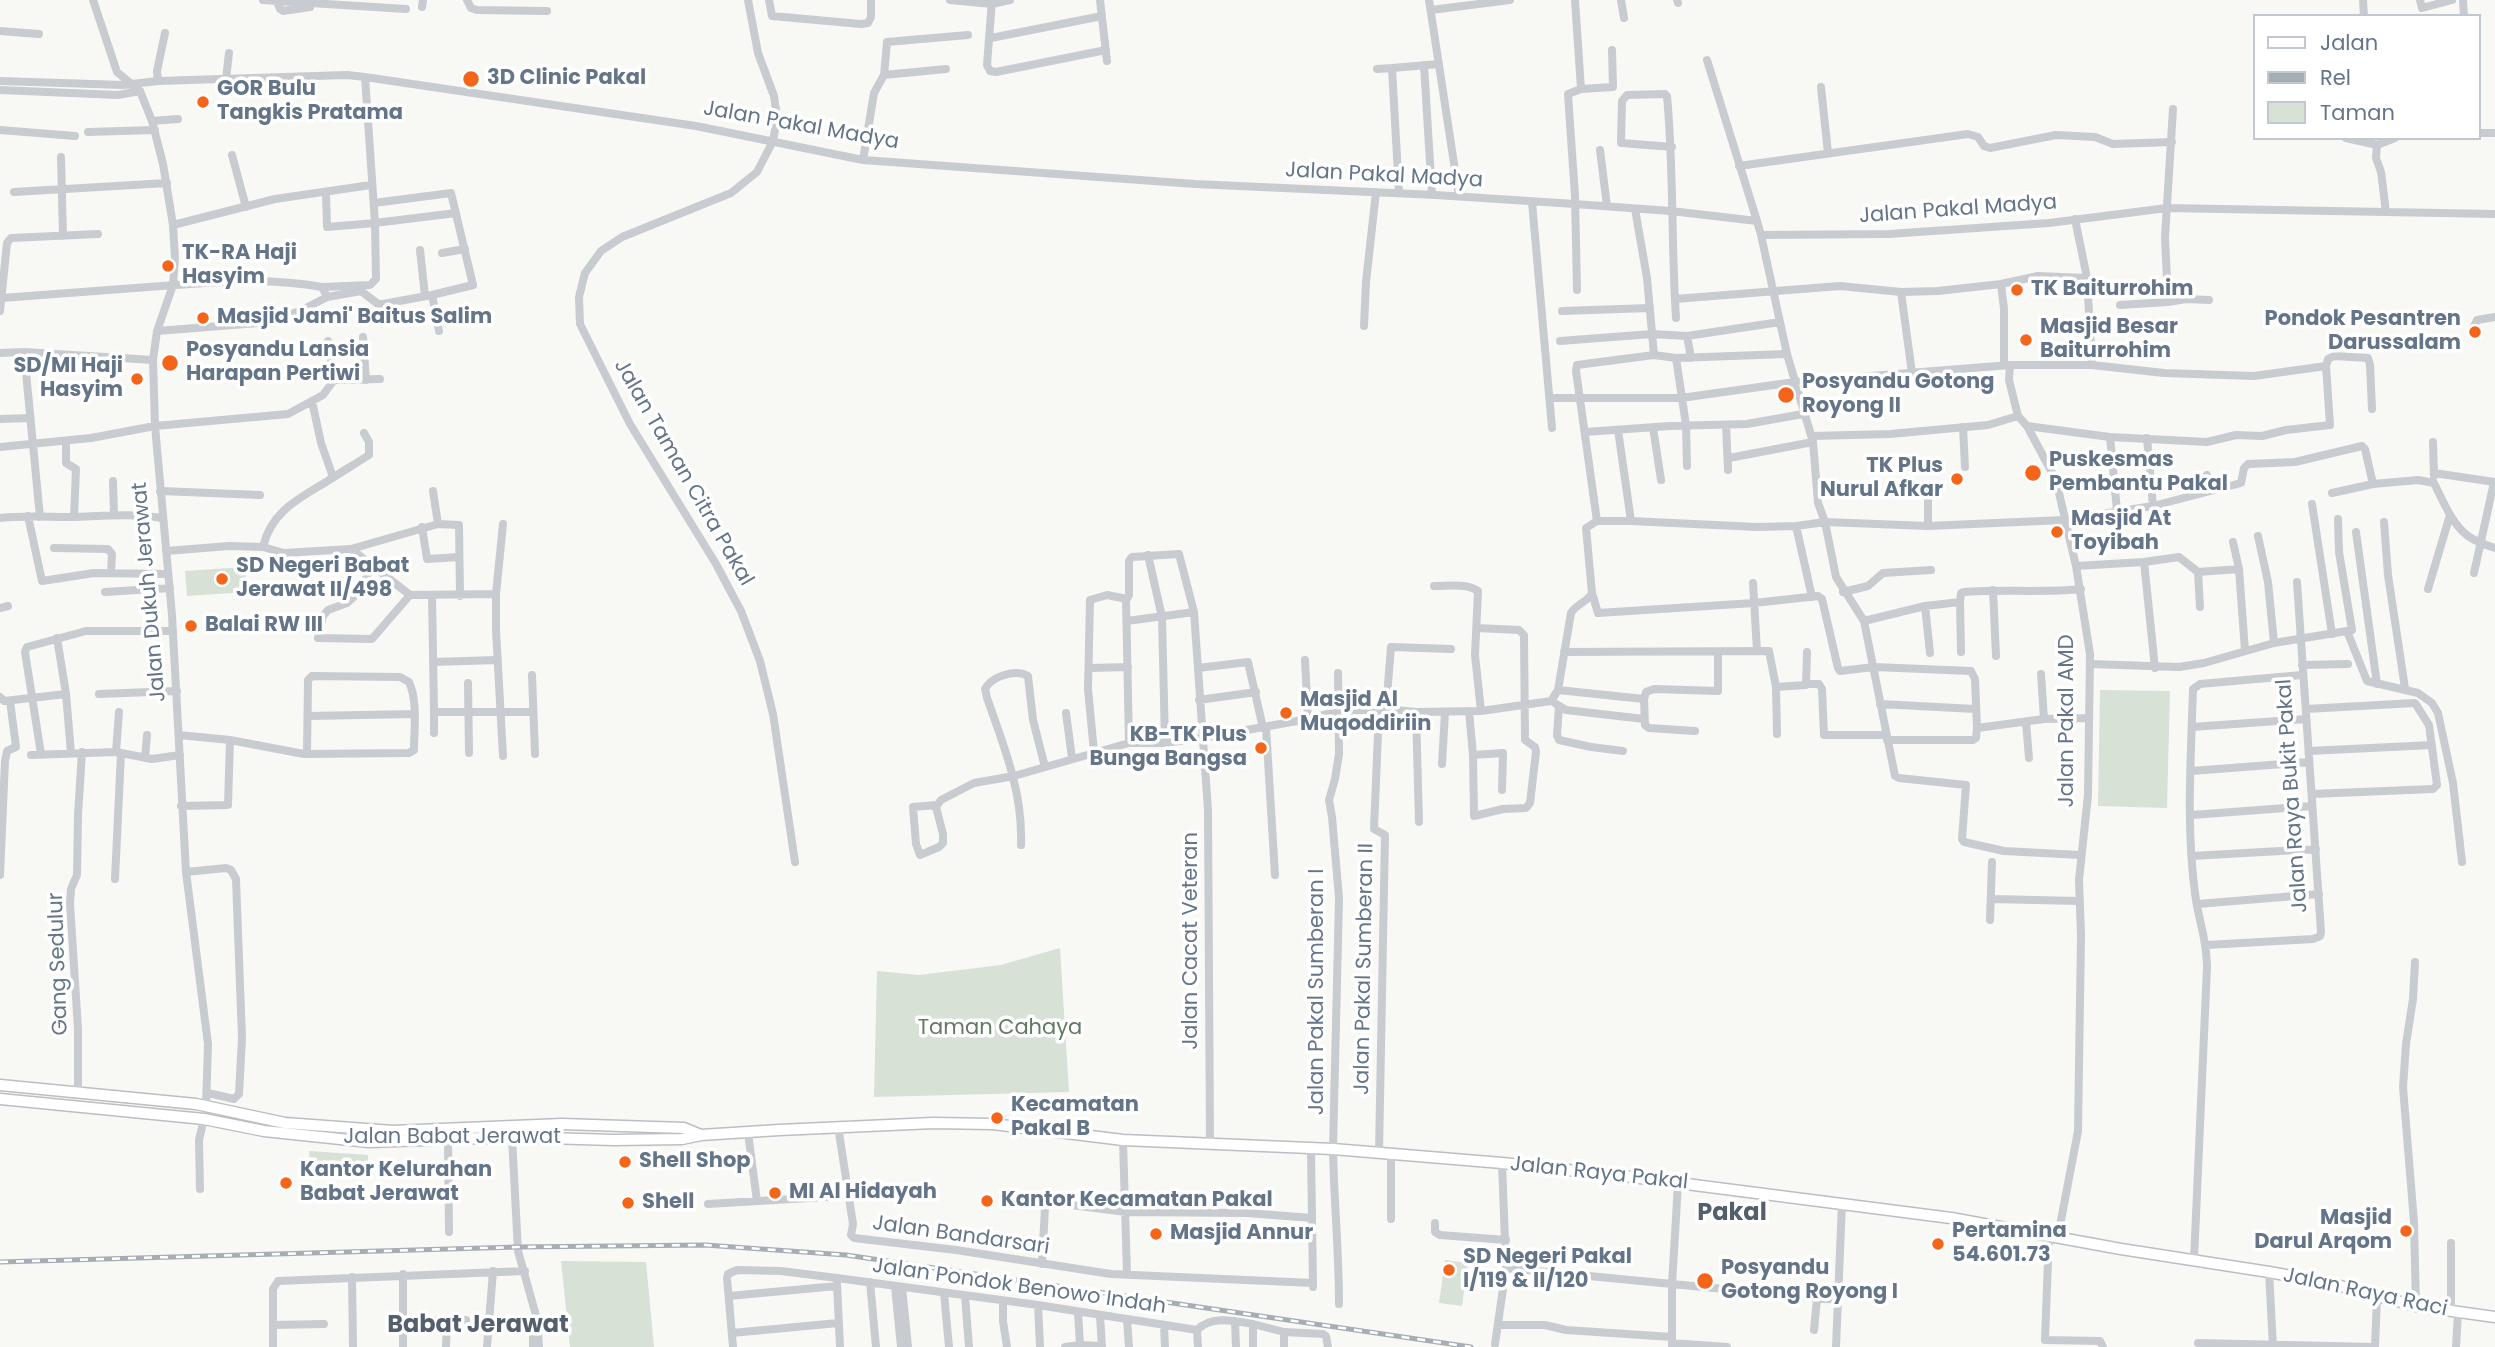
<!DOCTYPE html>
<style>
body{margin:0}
#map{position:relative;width:2495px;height:1347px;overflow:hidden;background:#f8f8f5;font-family:Poppins,sans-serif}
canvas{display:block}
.legend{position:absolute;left:2253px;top:14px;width:228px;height:126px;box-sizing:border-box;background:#fff;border:2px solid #c1c8d0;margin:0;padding:9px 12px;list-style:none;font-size:21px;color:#647589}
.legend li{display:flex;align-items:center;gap:14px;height:35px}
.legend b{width:35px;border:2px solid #c1c8d0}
</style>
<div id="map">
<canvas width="2495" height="1347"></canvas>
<ul class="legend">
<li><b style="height:9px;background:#fff"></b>Jalan</li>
<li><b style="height:9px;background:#a7adb4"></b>Rel</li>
<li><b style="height:19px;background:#d8e1d6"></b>Taman</li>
</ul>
</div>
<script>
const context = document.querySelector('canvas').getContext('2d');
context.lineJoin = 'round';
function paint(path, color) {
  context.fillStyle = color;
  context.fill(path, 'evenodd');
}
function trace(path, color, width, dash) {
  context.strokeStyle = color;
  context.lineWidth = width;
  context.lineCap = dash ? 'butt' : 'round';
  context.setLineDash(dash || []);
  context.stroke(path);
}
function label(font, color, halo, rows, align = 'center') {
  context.font = font + ' Poppins,sans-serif';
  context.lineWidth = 7;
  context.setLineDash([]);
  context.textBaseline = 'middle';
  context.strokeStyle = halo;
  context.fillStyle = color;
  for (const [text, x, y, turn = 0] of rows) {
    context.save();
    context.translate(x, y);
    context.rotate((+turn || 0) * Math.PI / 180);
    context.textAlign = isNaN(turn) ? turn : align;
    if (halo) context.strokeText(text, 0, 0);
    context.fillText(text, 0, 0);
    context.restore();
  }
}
paint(new Path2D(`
 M 245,567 L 247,592 L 187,596 L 185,571 Z
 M 2100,690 L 2170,691 L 2167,808 L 2098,806 Z
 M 1060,948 L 1069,1092 L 874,1097 L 877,971 L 919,975 L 1001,965 Z
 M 309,1151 L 368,1155 L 368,1166 L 311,1178 Z
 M 1445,1260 L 1468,1263 L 1462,1306 L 1439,1303 Z
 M 561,1261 L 646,1262 L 654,1347 L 570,1347 Z`), '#d8e1d6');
const major = new Path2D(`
 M 0,1085 L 196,1104 L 285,1123 L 393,1131 L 562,1124 L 684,1128 L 701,1135
 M 0,1099 L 204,1119 L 264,1131 L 369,1142 L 512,1137 L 614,1140 L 682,1139 L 701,1135 L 779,1130 L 933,1123 L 993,1124 L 1123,1140 L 1333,1149 L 1502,1163 L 1624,1176 L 1951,1218 L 2121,1249 L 2269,1272 L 2329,1283 L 2416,1306 L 2495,1317`);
trace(major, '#bbbec3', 13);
trace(new Path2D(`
 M 93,0 L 117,72 L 140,91 L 152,121 L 163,164 L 173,225 L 175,258 L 173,285 L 157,331 L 153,360 L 155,426 L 172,615 L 186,872 L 208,1044 L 206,1106
 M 263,0 L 406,9
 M 467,0 L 471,8 L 477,10 L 547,11
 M 748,0 L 758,53 L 774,96 L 777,118 L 773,141 L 757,172 L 731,193 L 622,237 L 601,251 L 585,273 L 579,297 L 580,324 L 630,424 L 716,564 L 741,611 L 760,661 L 773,714 L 795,862
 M 769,0 L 772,16 L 861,24 L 868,23 L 871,17 L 871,0
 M 950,0 L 992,4 L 1010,0
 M 992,0 L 987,65 L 990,71 L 996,72 L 1106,50
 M 1100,0 L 1107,61
 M 1429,0 L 1459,196
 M 1575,0 L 1581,89 L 1568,94 L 1575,196 L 1577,290
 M 1621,0 L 1624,18
 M 1677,0 L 1678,3
 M 2363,0 L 2364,16
 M 2420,0 L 2422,8 L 2452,0
 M 2463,0 L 2464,16
 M 277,2 L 280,9 L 283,11 L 310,7
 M 422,7 L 423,0
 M 1431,10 L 1510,0
 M 0,31 L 39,34
 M 991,38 L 1102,16
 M 1707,60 L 1757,221
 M 1424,65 L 1432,195
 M 1377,69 L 1392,68
 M 884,75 L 946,69
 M 365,77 L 375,223 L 456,213
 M 226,79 L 229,53
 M 0,81 L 123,85 L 158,81 L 347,75 L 365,77 L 696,126 L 863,160 L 1195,184 L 1436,195 L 1575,204 L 1671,211 L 1757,221 L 1761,235 L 1889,234 L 2049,223 L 2167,208 L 2495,214
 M 158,81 L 157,71 L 165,33
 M 1821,87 L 1828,153
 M 1581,89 L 1613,87 L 1612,50
 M 0,90 L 118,95 L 140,91
 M 152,121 L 178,119
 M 0,130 L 75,136
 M 88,132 L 155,130
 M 2479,133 L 2495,133
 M 2346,138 L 2377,145
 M 1672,147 L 1621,143 L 1622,101 L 1627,95 L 1665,94 L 1667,96 C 1674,170 1671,244 1676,318
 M 1600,150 L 1607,206
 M 232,155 L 246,207
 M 61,157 L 63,236
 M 863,160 L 874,93 L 884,75 L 887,42 L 968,35
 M 1739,166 L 1968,134 L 1978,137 L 1984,146 L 1990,148 L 2056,135 L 2095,137 L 2113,144 L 2172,142
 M 14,192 L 167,183
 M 1399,193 L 1392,68 L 1439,64
 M 1532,202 L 1552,428
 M 1635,209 L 1647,278 L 1654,355
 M 2386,212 L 2381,172 L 2376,158 L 2377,145 L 2395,138
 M 2075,219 L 2087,278 L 2092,365
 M 173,225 L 275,199 L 371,185
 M 1761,235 L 1787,354 L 1813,442 L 1818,503 L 1825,522 L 1836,577 L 1864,621 L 1895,776 L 1899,778 L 1966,785 L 1962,839 L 1964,842 L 2004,851 L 2080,855
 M 420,250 L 425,296
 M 442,253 L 465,249
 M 2001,284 L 2004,309 L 2004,365
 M 322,287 L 370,285 L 376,279 L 375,223 L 327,227 L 326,192
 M 1901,292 L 1912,373
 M 432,295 L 439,331
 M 2,298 C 55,294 109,290 162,286 C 215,282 269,277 322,287 L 327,297
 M 1675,299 L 1840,286 L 1901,292 L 1938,291 L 2001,284 L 2038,276 L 2087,278
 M 2168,302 L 2186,299 L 2209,300
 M 2120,305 L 2168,302 L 2165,237 L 2173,109
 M 0,311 L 7,243 L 11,238 L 98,234
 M 1562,311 L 1650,308
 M 1364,326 L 1366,282 L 1376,192
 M 157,331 L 271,322 L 302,310 L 327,297 L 361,291 L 378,304 L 383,304 L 432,295 L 473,285 L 451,193 L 374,203
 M 2472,331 L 2477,320 L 2495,317
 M 363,337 L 366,380
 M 328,341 L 334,380
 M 1560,341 L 1652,334 L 1687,336
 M 24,352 L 40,517
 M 0,353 L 24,352 L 153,360
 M 1676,358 L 1686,425 L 1687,466
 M 1691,358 L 1687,336 L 1780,322
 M 2010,365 L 2009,380 L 2018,416 L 2027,426 L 2056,480 L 2076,566 L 2090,654 L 2088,795 L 2079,880 L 2081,935 L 2078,1131 L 2058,1236
 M 1550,398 L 1681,398 L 1795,382 L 2010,365 L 2092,365 L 2164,373 L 2254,376 L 2326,366 L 2328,359 L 2334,356 L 2368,358 L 2370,365 L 2372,409
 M 312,401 L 321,443 L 333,477
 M 0,419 L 30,418
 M 1726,425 L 1728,470
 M 2027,426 L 2110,437 L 2207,442 L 2236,435 L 2262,436 L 2286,430 L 2330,425 L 2326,366
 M 1653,427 L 1661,480
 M 1963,427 L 1965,467
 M 1618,430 L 1631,521
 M 1585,432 L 1670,426 L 1747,424 L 1803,414
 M 1812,436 L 1890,434 L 1988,425 L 2018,416
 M 2110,437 L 2117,511
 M 2147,438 L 2153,506
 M 66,441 L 66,463 L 76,469 L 74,517
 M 2433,442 L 2434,476
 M 0,447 L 91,438 L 155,426 L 288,414 L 323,395 L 334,380 L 380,379
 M 1729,458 L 1813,442
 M 2434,473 L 2495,482
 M 2207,475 L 2209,490
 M 113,481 L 114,514
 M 160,491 L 260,495
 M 1928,491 L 1928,526
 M 2332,493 L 2373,484
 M 2312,504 L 2332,634
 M 28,516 L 42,581 L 94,573 L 168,574
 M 0,518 C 24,515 48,517 73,517 C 103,516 132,513 162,518
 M 2338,519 L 2339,552 L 2352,630 L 2347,631
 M 1597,521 L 1576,371 L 1577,365 L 1654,355 L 1676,358 L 1787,354
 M 2384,522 L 2388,575 L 2405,688
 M 438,524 L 459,525 L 460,596
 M 1796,526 L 1812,597
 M 422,527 L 427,559 L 459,557
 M 2356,532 L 2377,684
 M 2258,536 L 2268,582 L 2274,643
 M 2233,542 L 2239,569 L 2245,651
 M 263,547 C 271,512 298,499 326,482 C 340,473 355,464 369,455 L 369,442 L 364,433
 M 54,548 L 108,549 L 112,554 L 111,573
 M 351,549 L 438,524 L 433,491
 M 166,551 L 229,546 L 263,547 L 284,553 L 351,549 L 410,595 L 496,594
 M 1148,555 L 1162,617 L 1165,743
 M 2144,562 L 2155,668
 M 373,566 L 357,594 L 347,603 L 328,610 L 323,616 L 318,638 L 372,639 L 410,595
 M 2076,566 L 2144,562 L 2179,557 L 2198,572 L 2239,569
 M 2198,572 L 2200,607
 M 2474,573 L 2494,482
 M 1753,583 L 1757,651
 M 1434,586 C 1448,586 1466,583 1478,591 L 1475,655 L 1481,711
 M 2428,589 L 2450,515
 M 1993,590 L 1996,656
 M 105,592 L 170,588
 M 1843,592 L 1868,586 L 1883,573 L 1931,570
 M 432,596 L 434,712 L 533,712
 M 1126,599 L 1129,743
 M 1960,602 L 1961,652
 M 1925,606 L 1930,653
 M 0,608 L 8,606
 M 1127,621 L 1194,612
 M 1864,621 L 1925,606 L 1960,602 L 1961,593 L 1964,592 C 2003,589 2042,593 2081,589
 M 57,638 L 66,694 L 71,753
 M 1564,652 L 1769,651 L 1776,687 L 1777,734
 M 1305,660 L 1308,719
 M 433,662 L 497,660
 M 2090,664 L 2179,667 L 2204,663 L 2274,643 L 2347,631 L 2367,681 L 2418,693 L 2432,703 L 2438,713 L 2453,783 L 2462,862
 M 2302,665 L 2348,664
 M 1090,668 L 1128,667
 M 1198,668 L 1248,662 L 1263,728
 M 1338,673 L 1339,754 L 1335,779 L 1329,800 L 1332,817 L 1339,898 L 1333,1149 C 1334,1201 1339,1252 1339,1304
 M 2041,674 L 2044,719
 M 532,675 L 535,754
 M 468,683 L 469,753
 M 1807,684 L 1819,684 L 1822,689 L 1824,735 L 1886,735
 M 1776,687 L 1806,685 L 1807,652
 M 1558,690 L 1644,699 L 1646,692 L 1654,689 L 1718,691 L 1718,652
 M 99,694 L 177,691
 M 0,697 L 4,701 L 66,694
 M 1644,699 L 1645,725 L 1649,728 L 1695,731
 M 1199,700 L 1256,692
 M 1551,701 L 1558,690 L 1571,613 C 1576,604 1588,602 1592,593
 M 1556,704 L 1566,710 L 1644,719
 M 1880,704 L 1975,709
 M 1559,707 L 1557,735 L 1559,740 L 1591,747 L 1623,751
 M 1379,709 L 1374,829 L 1385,835 L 1379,1153
 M 1386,709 L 1391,647 L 1451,649
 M 2306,709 L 2415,703 L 2429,725 L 2437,785 L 2433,789 L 2312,794
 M 1469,711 L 1473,755 L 1474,816 L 1503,809 L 1526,808 L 1530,803 L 1536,752 L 1535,747 L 1525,740 L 1524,635 L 1519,630 L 1477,628
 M 1416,712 L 1419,822
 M 1066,713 L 1072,758
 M 308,716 L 415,714
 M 2088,718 L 2044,719 L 1977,728 L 1975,679 L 1971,671 L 1874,667 L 1840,671 L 1838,668 L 1822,599 L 1818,596 L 1754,603 L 1598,613 L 1592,593 L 1586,528 L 1597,521 L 1631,521 L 1757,527 L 1796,526 L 1825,522 L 1928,526 L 2064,520 L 2153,506 L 2241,483 L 2244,468 L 2248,464 L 2295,462 L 2362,446 L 2365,449 L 2373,484 L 2418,480 L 2434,483 C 2443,501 2452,524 2468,536 C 2476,542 2486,545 2495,548
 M 2026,722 L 2029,758
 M 1266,727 L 1275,875
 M 2192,727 L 2306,719
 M 434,733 L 434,712
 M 179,735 L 230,740 L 304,754 L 409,753 L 414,750 C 414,728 418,702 409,682 L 400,677 L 312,676 L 308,680 L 307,754
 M 1887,740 L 1973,740 L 1976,738 L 1977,728
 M 2309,751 L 2432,745
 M 116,752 L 119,712
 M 1094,752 L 1088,689 L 1090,600 L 1107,595 L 1127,599 L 1129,595 L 1129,561 L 1132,557 L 1179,554 L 1194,612 L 1208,810 L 1210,1144
 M 41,754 L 25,652 L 27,647 L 86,631 L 172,631
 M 31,755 L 116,752 L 152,759 L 180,755
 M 1473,755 L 1503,753 L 1502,790
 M 503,756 L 496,630 L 496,594 L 503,524
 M 145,758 L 147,735
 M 1442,764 L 1445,712
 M 2192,771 L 2309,762
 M 936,805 L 913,807 L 916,844 L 920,855 L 939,847 L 943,843 L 943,834 L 936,807 L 941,800 L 974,783 L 1014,776 L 1129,743 L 1165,743 L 1202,738 L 1308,719 L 1338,711 L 1386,709 L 1416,712 L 1481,711 L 1551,701
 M 181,806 L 228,805 L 230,740
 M 2192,815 L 2312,806
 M 1021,845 C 1023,793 1004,746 987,698 L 985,689 C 992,676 1015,669 1028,676 L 1033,720 L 1045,767
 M 2192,856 L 2316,849
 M 186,872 L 226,868 L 231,870 L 236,879 L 242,1038 L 239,1094 L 234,1099 L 208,1093
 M 0,875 L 5,761 L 7,751 L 16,747 L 10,701
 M 115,879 L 121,753
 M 1991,899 L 2079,901
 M 2198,904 L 2319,894
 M 1990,920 L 1992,862
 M 2207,945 L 2313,939 L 2320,936 L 2321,932 L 2297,582
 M 2415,962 L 2413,999 L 2406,1044 L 2403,1087 L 2414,1222 L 2416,1306
 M 78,1092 L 78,1029 L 70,903 L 71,889 L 77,875 L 78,815 L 82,752
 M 838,1126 L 853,1224 L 851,1235 L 854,1238 L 956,1250 L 1111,1274 L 1313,1283
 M 748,1133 L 757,1201
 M 512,1137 L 518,1251 L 537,1319 L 539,1347
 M 448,1140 L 449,1232
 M 1123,1140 L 1127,1274
 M 1311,1150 L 1313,1287
 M 200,1189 L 199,1140 L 204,1119
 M 708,1204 L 893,1193
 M 1391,1219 L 1391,1154
 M 1435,1223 L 1435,1232 L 1440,1235 L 1506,1240
 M 2049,1234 L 2045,1340 L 2100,1341 L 2103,1347
 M 2451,1243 L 2451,1312
 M 2194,1260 L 2207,967 C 2207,938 2198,920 2195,893 C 2186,826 2191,756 2193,689 L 2200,684 L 2302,675
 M 1042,1264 L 1045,1207 L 1048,1202 L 1126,1212 L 1247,1213 L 1312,1218
 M 1506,1268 L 1838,1300
 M 2269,1272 L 2273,1347
 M 352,1277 L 353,1347
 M 870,1282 L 876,1347
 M 837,1284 L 840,1347
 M 895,1286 L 901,1347
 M 902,1287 L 908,1347
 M 944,1293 L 949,1347
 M 729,1296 L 837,1286
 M 965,1296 L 969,1347
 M 1003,1301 L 1003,1321 L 1007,1347
 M 1038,1305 L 1040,1347
 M 1078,1312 L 1080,1345 L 1102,1346
 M 1100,1316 L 1102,1347
 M 533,1319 L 533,1347
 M 1127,1320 L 1129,1347
 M 403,1321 L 466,1320
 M 1235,1321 L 1236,1347
 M 1253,1324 L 1284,1332 L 1284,1347
 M 273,1325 L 324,1324
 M 1498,1325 L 1545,1325 L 1566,1330 L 1672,1337
 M 1164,1326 L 1165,1347
 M 1197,1330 C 1212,1315 1234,1321 1253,1324 L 1253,1347
 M 1197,1330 L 1198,1347
 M 1814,1330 L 1817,1299
 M 1284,1332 L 1323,1334 L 1326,1336 L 1328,1347
 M 732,1333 L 838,1323
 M 1672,1343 L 1727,1347
 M 2198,1343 L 2375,1347
 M 1495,1344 L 1506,1268 L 1502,1163
 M 273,1347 L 273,1289 L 278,1281 L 525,1271
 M 403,1347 L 403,1274
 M 446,1347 L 447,1322
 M 487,1347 L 493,1271
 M 733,1347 L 727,1278 L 728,1274 L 737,1270 L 781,1271 L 837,1278 L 1038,1305 L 1197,1330
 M 1065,1347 L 1080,1345
 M 1672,1347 L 1672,1285 L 1678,1183
 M 1836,1347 L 1842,1203
 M 2375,1347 L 2377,1298
 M 2456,1347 L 2458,1313`), '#c8cbcf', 8);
trace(major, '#fff', 10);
const rail = new Path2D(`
 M 0,1262 L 518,1247 L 705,1245 L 846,1255 L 1471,1347`);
trace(rail, '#a7adb4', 5);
trace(rail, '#fff', 2.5, [8]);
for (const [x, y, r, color] of [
 [471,79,9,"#f46419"],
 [203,102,7,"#f46419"],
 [168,266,7,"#f46419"],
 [2017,290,7,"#f46419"],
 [203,318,7,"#f46419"],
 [2475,332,7,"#f46419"],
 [2026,340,7,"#f46419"],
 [170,363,9,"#f46419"],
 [137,379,7,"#f46419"],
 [1786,395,9,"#f46419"],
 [2033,473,9,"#f46419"],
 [1957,479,7,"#f46419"],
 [2057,532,7,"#f46419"],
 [222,579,7,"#f46419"],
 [191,626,7,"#f46419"],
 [1286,713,7,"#f46419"],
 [1261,748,7,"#f46419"],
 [997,1118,7,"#f46419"],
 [625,1162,7,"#f46419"],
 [286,1183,7,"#f46419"],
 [775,1193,7,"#f46419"],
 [987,1201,7,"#f46419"],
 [628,1203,7,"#f46419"],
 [2406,1231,7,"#f46419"],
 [1156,1234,7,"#f46419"],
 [1938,1244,7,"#f46419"],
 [1449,1270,7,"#f46419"],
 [1705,1281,9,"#f46419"]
]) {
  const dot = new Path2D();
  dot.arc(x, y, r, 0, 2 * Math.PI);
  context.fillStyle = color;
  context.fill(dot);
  trace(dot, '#fff', 2.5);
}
label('bold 21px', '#647589', '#fff', [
 ["3D Clinic Pakal",487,79],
 ["GOR Bulu",217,90],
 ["Tangkis Pratama",217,114],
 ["TK-RA Haji",182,254],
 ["Hasyim",182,278],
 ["TK Baiturrohim",2031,290],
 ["Masjid Jami' Baitus Salim",217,318],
 ["Pondok Pesantren",2461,320,"right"],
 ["Darussalam",2461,344,"right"],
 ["Masjid Besar",2040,328],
 ["Baiturrohim",2040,352],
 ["Posyandu Lansia",186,351],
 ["Harapan Pertiwi",186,375],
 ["SD/MI Haji",123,367,"right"],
 ["Hasyim",123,391,"right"],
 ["Posyandu Gotong",1802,383],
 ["Royong II",1802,407],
 ["Puskesmas",2049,461],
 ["Pembantu Pakal",2049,485],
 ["TK Plus",1943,467,"right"],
 ["Nurul Afkar",1943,491,"right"],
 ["Masjid At",2071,520],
 ["Toyibah",2071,544],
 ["SD Negeri Babat",236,567],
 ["Jerawat II/498",236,591],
 ["Balai RW III",205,626],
 ["Masjid Al",1300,701],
 ["Muqoddiriin",1300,725],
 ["KB-TK Plus",1247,736,"right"],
 ["Bunga Bangsa",1247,760,"right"],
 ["Kecamatan",1011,1106],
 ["Pakal B",1011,1130],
 ["Shell Shop",639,1162],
 ["Kantor Kelurahan",300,1171],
 ["Babat Jerawat",300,1195],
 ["MI Al Hidayah",789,1193],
 ["Kantor Kecamatan Pakal",1001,1201],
 ["Shell",642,1203],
 ["Masjid",2392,1219,"right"],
 ["Darul Arqom",2392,1243,"right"],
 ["Pertamina",1952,1232],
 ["54.601.73",1952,1256],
 ["Masjid Annur",1170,1234],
 ["SD Negeri Pakal",1463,1258],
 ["I/119 & II/120",1463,1282],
 ["Posyandu",1721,1269],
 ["Gotong Royong I",1721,1293]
], 'left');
label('21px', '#647589', '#fff', [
 ["Jalan Pakal Madya",801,126,10],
 ["Jalan Pakal Madya",1384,176,3],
 ["Jalan Pakal Madya",1958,210,-4],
 ["Jalan Taman Citra Pakal",683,473,60],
 ["Jalan Dukuh Jerawat",150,592,-95],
 ["Jalan Pakal AMD",2068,721,-90],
 ["Jalan Raya Bukit Pakal",2293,796,-94],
 ["Jalan Cacat Veteran",1192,941,-90],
 ["Gang Sedulur",59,964,-92],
 ["Jalan Pakal Sumberan II",1365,969,-89],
 ["Jalan Pakal Sumberan I",1318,992,-90],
 ["Jalan Babat Jerawat",452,1138],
 ["Jalan Raya Pakal",1599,1174,6],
 ["Jalan Bandarsari",961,1236,8],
 ["Jalan Pondok Benowo Indah",1019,1287,8],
 ["Jalan Raya Raci",2365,1293,12]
]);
label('21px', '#627a60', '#fff', [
 ["Taman Cahaya",1000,1029]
]);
label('bold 24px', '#535f6d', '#fff', [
 ["Pakal",1732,1214],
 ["Babat Jerawat",478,1326]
]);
</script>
